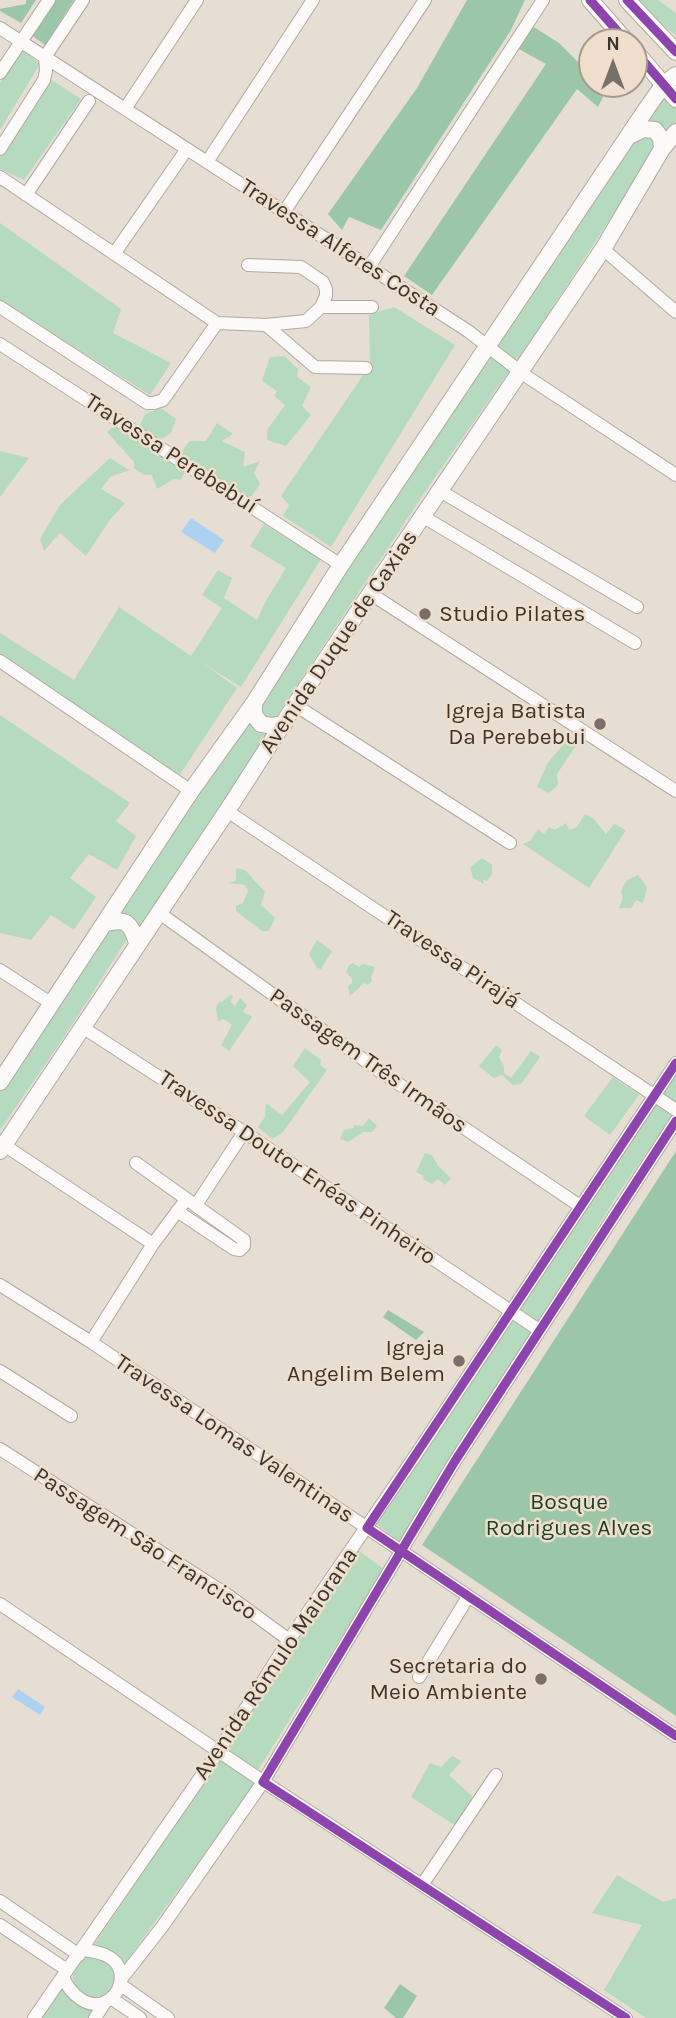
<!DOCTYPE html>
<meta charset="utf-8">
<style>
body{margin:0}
#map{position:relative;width:676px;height:2018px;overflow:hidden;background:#e6ddd3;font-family:Karla,sans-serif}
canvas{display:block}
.north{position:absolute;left:578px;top:28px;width:70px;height:70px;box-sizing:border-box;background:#eedecb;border:2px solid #a79a8c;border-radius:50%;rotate:0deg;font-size:19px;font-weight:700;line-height:28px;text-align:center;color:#3c352e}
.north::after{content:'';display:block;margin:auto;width:24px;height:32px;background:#787068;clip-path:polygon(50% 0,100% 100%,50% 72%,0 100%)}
</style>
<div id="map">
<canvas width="676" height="2018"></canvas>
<div class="north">N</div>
</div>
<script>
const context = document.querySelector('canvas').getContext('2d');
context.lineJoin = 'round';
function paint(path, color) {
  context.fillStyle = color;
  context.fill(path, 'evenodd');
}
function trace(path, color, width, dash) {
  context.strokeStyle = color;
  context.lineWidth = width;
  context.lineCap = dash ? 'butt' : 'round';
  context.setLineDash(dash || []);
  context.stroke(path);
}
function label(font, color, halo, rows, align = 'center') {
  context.font = font + ' Karla,sans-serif';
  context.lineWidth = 5;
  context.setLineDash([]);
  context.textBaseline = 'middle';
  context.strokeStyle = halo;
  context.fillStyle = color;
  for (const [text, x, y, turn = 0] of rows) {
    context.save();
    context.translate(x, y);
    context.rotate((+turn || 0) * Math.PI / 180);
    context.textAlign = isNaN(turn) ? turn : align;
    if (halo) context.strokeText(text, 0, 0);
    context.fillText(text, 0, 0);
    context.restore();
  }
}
paint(new Path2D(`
 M 638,0 L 658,0 L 676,13 L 676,35 L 659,23 Z
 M 22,49 L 40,64 L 0,130 L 0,83 Z
 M 49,78 L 81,99 L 24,180 L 0,169 L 0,158 Z
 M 664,89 L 676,104 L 676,129 L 664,143 L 644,126 Z
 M 645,133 L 658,142 L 646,164 L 533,337 L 431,483 L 274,720 L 268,721 L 260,715 L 260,705 L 361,543 L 632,138 Z
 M 0,223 L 121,309 L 113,333 L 171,363 L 150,395 L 0,300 Z
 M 394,307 L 455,345 L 331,547 L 283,516 L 289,505 L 281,496 L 370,365 L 369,315 Z
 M 284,356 L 298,369 L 297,377 L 311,387 L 302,406 L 311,415 L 286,446 L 267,440 L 267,430 L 285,405 L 274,396 L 277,391 L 262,381 L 270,357 Z
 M 161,408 L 176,419 L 171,433 L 157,442 L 138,430 L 145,414 Z
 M 217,423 L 233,434 L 222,441 L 245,452 L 243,467 L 260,461 L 254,473 L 260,484 L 248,501 L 178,455 L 190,441 L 206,441 Z
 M 116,424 L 185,472 L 181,480 L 174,479 L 157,489 L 152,475 L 144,475 L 134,468 L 134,462 L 107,432 Z
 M 0,451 L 29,458 L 0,497 Z
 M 110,458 L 129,470 L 110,477 L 101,489 L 125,503 L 109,521 L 86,556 L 60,533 L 44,551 L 40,539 L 60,505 Z
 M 264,524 L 321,559 L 241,687 L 201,662 L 237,688 L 179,776 L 0,657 L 0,633 L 74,680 L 119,607 L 191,656 L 222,608 L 202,595 L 218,570 L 232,578 L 224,598 L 257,620 L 267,599 L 286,568 L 250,546 Z
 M 0,715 L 130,803 L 116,821 L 136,836 L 117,870 L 89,854 L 70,878 L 96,897 L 74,930 L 51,915 L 31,940 L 0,933 Z
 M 251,715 L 275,730 L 138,931 L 116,916 Z
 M 570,736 L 579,741 L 557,774 L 558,785 L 549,793 L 537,787 L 547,764 Z
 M 585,814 L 594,819 L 606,834 L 614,824 L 626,830 L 589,888 L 523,844 L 531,840 L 538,829 L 544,834 L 549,827 L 555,830 L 566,823 L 569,830 L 577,827 Z
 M 482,858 L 492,865 L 492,874 L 487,881 L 483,880 L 484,884 L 473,878 L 470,867 Z
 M 236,868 L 245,870 L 265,892 L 261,905 L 275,918 L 269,931 L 262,931 L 236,911 L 236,906 L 243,903 L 248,891 L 245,885 L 228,883 L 236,881 Z
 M 638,875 L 647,887 L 643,903 L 636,900 L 631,908 L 619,908 L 623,898 L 621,891 L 627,880 Z
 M 121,924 L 129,936 L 62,1040 L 0,1130 L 0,1092 L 111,928 Z
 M 317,940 L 332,951 L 321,969 L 317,968 L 309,954 Z
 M 353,963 L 359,967 L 362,964 L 375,967 L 371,977 L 372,981 L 368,985 L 364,983 L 350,996 L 348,986 L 352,983 L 352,979 L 346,972 L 349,965 Z
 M 231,994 L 233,997 L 230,1002 L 235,1006 L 240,998 L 247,1005 L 243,1012 L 252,1017 L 229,1051 L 221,1045 L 232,1025 L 224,1019 L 218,1021 L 216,1008 L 219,1002 L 222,1002 Z
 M 496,1045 L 502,1050 L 499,1057 L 504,1066 L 504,1073 L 511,1078 L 531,1051 L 540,1057 L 521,1084 L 513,1085 L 502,1075 L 494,1078 L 479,1066 Z
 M 305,1048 L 321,1060 L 320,1065 L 327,1070 L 283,1132 L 272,1139 L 258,1127 L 265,1117 L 266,1103 L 282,1115 L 310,1082 L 293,1066 Z
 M 676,1069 L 676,1111 L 620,1191 L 400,1542 L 376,1524 L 376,1520 Z
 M 613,1077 L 639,1095 L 610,1135 L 584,1116 Z
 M 369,1118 L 377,1126 L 372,1132 L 363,1132 L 348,1142 L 340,1139 L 344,1130 L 353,1128 L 355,1125 L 363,1126 Z
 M 425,1153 L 432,1155 L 438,1166 L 451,1178 L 445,1185 L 438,1179 L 432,1184 L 423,1179 L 424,1176 L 416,1172 Z
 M 358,1550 L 384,1569 L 258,1770 L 226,1751 Z
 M 452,1756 L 462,1761 L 449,1775 L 474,1798 L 456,1826 L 411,1797 L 430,1763 L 441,1767 Z
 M 219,1759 L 257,1782 L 122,1967 L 92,1948 Z
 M 617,1875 L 663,1902 L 676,1898 L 676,2018 L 646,2018 L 604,1990 L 642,1925 L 592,1913 Z
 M73 1976a21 21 0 1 1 42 0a21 21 0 1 1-42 0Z
 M 63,1989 L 95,2010 L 90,2018 L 40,2018 L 59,1991 Z`), '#b6dabe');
paint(new Path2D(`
 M 26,0 L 36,0 L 21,23 L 0,11 L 0,9 L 26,4 Z
 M 53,0 L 74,0 L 45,45 L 30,34 Z
 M 467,0 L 525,0 L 511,30 L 381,230 L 349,217 L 342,230 L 328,214 L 417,88 Z
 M 532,26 L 559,43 L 588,72 L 584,78 L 592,82 L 592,84 L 607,89 L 598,107 L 577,89 L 432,295 L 404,276 L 546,64 L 517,48 Z
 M 676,1151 L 676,1716 L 422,1545 Z
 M 388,1310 L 424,1332 L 416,1340 L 383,1317 Z
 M 400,1984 L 417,1996 L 403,2018 L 396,2018 L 384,2008 Z`), '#9bc7a8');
paint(new Path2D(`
 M 191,518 L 224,540 L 215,553 L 181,532 Z
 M 18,1689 L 45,1707 L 40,1715 L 12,1697 Z`), '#add2f1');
const minor = new Path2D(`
 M 0,28 L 468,331 L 526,376 L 676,475
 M 0,73 L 49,0
 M 125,109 L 197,0
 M 0,149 L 44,80 L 46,71 L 45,57 L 83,0
 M 207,162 L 313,0
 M 0,177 L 217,323 L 163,400 L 154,403 L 147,403 L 0,307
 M 26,195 L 89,101
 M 284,212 L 425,0
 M 603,249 L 676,312
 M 114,254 L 187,149
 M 248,265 L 301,267 L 323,282 L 326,289 L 326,296 L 321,307 L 306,321 L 266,325
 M 369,267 L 543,0
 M 321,307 L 372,307
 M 217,323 L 266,325 L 315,367 L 366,368
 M 0,344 L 341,565
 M 440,491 L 637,607
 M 422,516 L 635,643
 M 371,594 L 676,791
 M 0,661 L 191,791
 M 295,705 L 510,843
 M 227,811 L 676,1110
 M 158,912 L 378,1070 L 580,1206
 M 0,970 L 52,1004
 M 82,1027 L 244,1132 L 539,1330
 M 4,1145 L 153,1244
 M 136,1163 L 244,1240 L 244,1246 L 240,1250 L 234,1249 L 177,1211
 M 196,1205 L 244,1132
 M 0,1285 L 91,1342 L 676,1736
 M 91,1342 L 153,1244 L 182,1205
 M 0,1371 L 71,1416
 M 0,1449 L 229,1596 L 289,1640
 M 0,1604 L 267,1784 L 626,2018
 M 419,1677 L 468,1597
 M 422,1885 L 496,1775
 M 0,1901 L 79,1955
 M 0,1925 L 67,1970
 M 63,1976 C 68,1993 91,2014 110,1999 C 124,1988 125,1966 109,1957 C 101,1952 92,1951 82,1950
 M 122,1978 L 162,1927 L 263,1782 L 455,1461 L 676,1121
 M 121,1985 L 168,2018
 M 111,1998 L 140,2018
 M 34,2018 L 218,1752 L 289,1640 L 415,1456 L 676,1063
 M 95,2018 L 106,2001`);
const major = new Path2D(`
 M 590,0 L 627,42
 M 627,0 L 676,52
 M 634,50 L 676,99
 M 629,136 L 643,129 L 655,130 L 661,138 L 662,149
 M 254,703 L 254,715 L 261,724 L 272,726 L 284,724
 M 106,923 C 126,918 131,923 137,943
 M 0,1082 L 191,791 L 254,703 L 341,565 L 647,108 L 664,84 L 676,75
 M 0,1151 L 227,811 L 295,705 L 603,249 L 662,149 L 676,132`);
trace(minor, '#b1a9a2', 14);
trace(major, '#b1a9a2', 18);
trace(minor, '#fbfaf8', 12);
trace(major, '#fbfaf8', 16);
trace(new Path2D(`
 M 590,0 L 627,42
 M 627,0 L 676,52
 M 634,50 L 676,99
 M 676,1063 L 367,1528 L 676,1736
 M 626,2018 L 263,1782 L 455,1461 L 676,1121`), '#8e44ad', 9);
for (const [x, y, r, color] of [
 [425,614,7,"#787068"],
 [600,724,7,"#787068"],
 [459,1361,7,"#787068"],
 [541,1679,7,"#787068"]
]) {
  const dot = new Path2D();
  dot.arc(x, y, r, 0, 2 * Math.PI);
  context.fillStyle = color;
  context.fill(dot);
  trace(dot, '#eedecb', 2.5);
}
label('23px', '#3c352e', '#eedecb', [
 ["Travessa Alferes Costa",340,248,33],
 ["Travessa Perebebuí",171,454,33],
 ["Avenida Duque de Caxias",339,642,-56],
 ["Travessa Pirajá",452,960,34],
 ["Passagem Três Irmãos",368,1061,35],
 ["Travessa Doutor Enéas Pinheiro",297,1168,34],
 ["Travessa Lomas Valentinas",234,1439,34],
 ["Passagem São Francisco",145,1544,33],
 ["Avenida Rômulo Maiorana",276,1664,-56]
]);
label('23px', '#3c352e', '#eedecb', [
 ["Studio Pilates",439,614,"left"],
 ["Igreja Batista",586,711],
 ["Da Perebebui",586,737],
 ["Igreja",445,1348],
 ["Angelim Belem",445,1374],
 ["Secretaria do",527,1666],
 ["Meio Ambiente",527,1692]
], 'right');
label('23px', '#1a3f2b', '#eedecb', [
 ["Bosque",569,1502],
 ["Rodrigues Alves",569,1528]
]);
</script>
